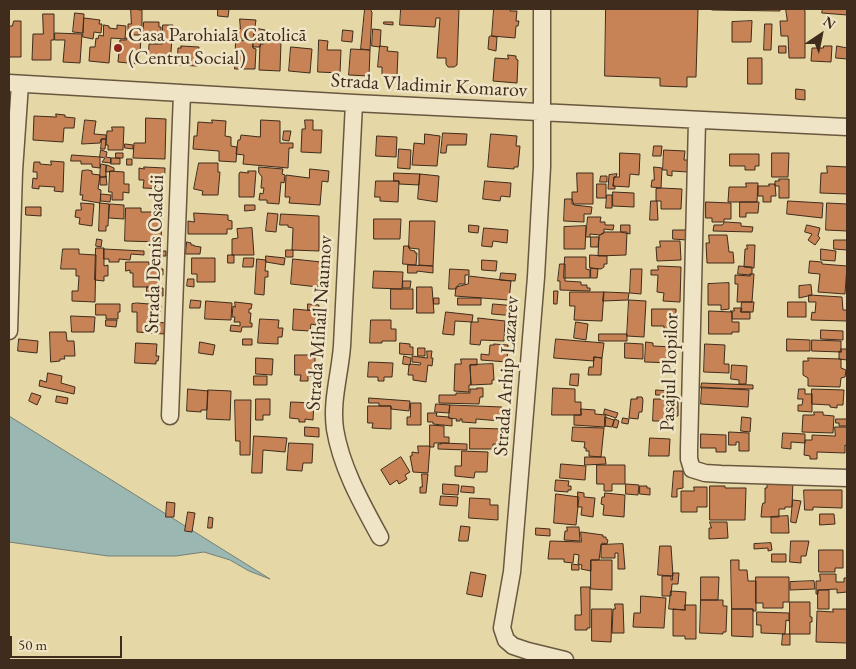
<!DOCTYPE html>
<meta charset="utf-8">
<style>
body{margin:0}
#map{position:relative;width:856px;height:669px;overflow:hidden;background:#e6d7a7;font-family:"EB Garamond",serif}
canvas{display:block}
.frame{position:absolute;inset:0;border:10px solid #3f2c1c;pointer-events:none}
.north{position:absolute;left:796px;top:10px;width:50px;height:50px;-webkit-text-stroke:4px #efe5c6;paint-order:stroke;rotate:34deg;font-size:14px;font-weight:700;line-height:20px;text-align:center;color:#3f2c1c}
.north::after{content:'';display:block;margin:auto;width:18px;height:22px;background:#3f2c1c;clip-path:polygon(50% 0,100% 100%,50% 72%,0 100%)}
.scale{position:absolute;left:10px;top:636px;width:112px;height:22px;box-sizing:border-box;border:2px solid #3f2c1c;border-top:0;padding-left:6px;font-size:15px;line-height:18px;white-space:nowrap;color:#3f2c1c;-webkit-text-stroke:4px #efe5c6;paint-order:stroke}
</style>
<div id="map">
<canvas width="856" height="669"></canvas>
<div class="frame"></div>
<div class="north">N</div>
<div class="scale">50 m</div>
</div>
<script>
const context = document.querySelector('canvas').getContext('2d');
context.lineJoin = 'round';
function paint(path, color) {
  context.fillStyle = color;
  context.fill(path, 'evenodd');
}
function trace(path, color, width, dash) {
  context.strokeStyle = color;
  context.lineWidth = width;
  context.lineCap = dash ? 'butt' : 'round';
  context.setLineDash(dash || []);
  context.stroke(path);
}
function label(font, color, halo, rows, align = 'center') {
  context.font = font + ' "EB Garamond",serif';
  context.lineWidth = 5;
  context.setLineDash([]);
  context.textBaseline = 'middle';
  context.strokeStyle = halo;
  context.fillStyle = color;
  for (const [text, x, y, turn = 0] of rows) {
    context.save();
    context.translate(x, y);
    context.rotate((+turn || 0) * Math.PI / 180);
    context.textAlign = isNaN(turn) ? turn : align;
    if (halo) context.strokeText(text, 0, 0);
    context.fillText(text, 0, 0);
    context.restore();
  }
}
const water = new Path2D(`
 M 9,416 L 270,579 L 249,571 L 230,560 L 204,552 L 176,556 L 108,556 L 9,542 Z`);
paint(water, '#9ab7b2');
trace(water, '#767f76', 1);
const building = new Path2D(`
 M 131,9 L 142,10 L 142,35 L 128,35 L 128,24 L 131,24 Z
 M 218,9 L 229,9 L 228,17 L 218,16 Z
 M 365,9 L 371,9 L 371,11 L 372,12 L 370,50 L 361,49 Z
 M 401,9 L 459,9 L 457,65 L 454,67 L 448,67 L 446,64 L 446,58 L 437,58 L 440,18 L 436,18 L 435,27 L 400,25 Z
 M 494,9 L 510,9 L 510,11 L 517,11 L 516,21 L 519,21 L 518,26 L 516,26 L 515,38 L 492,36 Z
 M 606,9 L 698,9 L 696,77 L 687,77 L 687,87 L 660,86 L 660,78 L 605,76 Z
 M 712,9 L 780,9 L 780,11 L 712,10 Z
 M 786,9 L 804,9 L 805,11 L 805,58 L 789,58 L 788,36 L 781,36 L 780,21 L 787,21 Z
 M 823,9 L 847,9 L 847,15 L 822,13 Z
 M 75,13 L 84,14 L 83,33 L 73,32 Z
 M 43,14 L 54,14 L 54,40 L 51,40 L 51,60 L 32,60 L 33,34 L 43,34 Z
 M 84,18 L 100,20 L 99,24 L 102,24 L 101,33 L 94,32 L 93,39 L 83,37 Z
 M 240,19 L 256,20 L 253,39 L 236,39 L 236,29 L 240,29 Z
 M 14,21 L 21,21 L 21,57 L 9,57 L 9,26 L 12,26 Z
 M 752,21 L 751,42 L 732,42 L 732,22 Z
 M 144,22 L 159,22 L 159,27 L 161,27 L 161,41 L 143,41 Z
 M 384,22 L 393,22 L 393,25 L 384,24 Z
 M 765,24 L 772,24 L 771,50 L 764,50 Z
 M 104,25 L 109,26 L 109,28 L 117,29 L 117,25 L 126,26 L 125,39 L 111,38 L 109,63 L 89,61 L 90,47 L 95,47 L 96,38 L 98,39 L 99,35 L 103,36 Z
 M 163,25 L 173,25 L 170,65 L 148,64 L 149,44 L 162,44 Z
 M 255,28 L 265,30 L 264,39 L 262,38 L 260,47 L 253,47 Z
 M 373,29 L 381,30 L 380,47 L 372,46 Z
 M 343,30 L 353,31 L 352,42 L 342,41 Z
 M 55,33 L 82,34 L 80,63 L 63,62 L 65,40 L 55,40 Z
 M 491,36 L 497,37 L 496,51 L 488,49 L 489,37 Z
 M 126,38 L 141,39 L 139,64 L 118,62 L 120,40 L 126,40 Z
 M 236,40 L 253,41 L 253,48 L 256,49 L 255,69 L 235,69 Z
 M 319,40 L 328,41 L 327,50 L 341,50 L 340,73 L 318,72 Z
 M 263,41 L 281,42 L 280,71 L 259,70 L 260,44 L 263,44 Z
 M 181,46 L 199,47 L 198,66 L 177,65 L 178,48 L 181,48 Z
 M 380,46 L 388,47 L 387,51 L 398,52 L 397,76 L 382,76 L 382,67 L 378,67 Z
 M 779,46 L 786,46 L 786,53 L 779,53 Z
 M 824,46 L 832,46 L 831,62 L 811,61 L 812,48 L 823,48 Z
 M 837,46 L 847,48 L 847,59 L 836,58 Z
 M 291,47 L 312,49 L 310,73 L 289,71 Z
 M 351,49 L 370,50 L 369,76 L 349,75 Z
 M 508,55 L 516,56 L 516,59 L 518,60 L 517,83 L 493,81 L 495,58 L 508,59 Z
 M 748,58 L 762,58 L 762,84 L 748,84 Z
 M 796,89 L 805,90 L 805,100 L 796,99 Z
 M 56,114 L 65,115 L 65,117 L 75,118 L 74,128 L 64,128 L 63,142 L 33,140 L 34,116 L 56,117 Z
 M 146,118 L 166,119 L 165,159 L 133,158 L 134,143 L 145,143 Z
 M 85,120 L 96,121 L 94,134 L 106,135 L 106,139 L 101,139 L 100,143 L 82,144 Z
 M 212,120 L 226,121 L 225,136 L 231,137 L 231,146 L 237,147 L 236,162 L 219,161 L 219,151 L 193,149 L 194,136 L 197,136 L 198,122 L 212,123 Z
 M 261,120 L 280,121 L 280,143 L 293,143 L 293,148 L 289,148 L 288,168 L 243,164 L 244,155 L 236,154 L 238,140 L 240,140 L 241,135 L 260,137 Z
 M 305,120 L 313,120 L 313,130 L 322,130 L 321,153 L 301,152 L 302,129 L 305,129 Z
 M 112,127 L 124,127 L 123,150 L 108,150 L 108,145 L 106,145 L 107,131 L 112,131 Z
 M 284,131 L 291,131 L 289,141 L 283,140 Z
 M 443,133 L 467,134 L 466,145 L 447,145 L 446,153 L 441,153 Z
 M 425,134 L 440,136 L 437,166 L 412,165 L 414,143 L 424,144 Z
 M 491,134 L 517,136 L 516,146 L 520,146 L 518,167 L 514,167 L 514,169 L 488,167 Z
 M 377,136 L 397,137 L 396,157 L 376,156 Z
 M 102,139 L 106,139 L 105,149 L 101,149 Z
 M 125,144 L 133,145 L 133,149 L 125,148 Z
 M 654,146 L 662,146 L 661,156 L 653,156 Z
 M 399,149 L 411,150 L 410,169 L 398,168 Z
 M 101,150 L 107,152 L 106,157 L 111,158 L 111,163 L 102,162 L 105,158 L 100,157 Z
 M 664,150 L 685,151 L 684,160 L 689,160 L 688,172 L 672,171 L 672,176 L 667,175 L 667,170 L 663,170 Z
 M 116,153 L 123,153 L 123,158 L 116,158 Z
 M 620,153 L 640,154 L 639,175 L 630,174 L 629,187 L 613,186 L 614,177 L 619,177 Z
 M 772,153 L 789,153 L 788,177 L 772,177 Z
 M 730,154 L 759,154 L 759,166 L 755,166 L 755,170 L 745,170 L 745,166 L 730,166 Z
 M 72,155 L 100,157 L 100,168 L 92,167 L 92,164 L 81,164 L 81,161 L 71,161 Z
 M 111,158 L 120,158 L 120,164 L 111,164 Z
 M 127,159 L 132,159 L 132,165 L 127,165 Z
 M 51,161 L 64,162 L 63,192 L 54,191 L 55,187 L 39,186 L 39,189 L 32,188 L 33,178 L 37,179 L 37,172 L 33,172 L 34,162 L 40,162 L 40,164 L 51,165 Z
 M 199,163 L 218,163 L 218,172 L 220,172 L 218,195 L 202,195 L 203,191 L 194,189 Z
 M 101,164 L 106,165 L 106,177 L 100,177 Z
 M 107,165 L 114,168 L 114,171 L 106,172 Z
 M 827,166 L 847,167 L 847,194 L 820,193 L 821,173 L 827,173 Z
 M 144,167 L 165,168 L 164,189 L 143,188 L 144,180 L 139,180 L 139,168 L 144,169 Z
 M 259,167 L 283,169 L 282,174 L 285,175 L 284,183 L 281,182 L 279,204 L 267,203 L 267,200 L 259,200 L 260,193 L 263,194 L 264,188 L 261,188 L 262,177 L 259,173 Z
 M 654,167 L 662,168 L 661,188 L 651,187 L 652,180 L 654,180 Z
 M 310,169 L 329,171 L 328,182 L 322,181 L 320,205 L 289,203 L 290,197 L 285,197 L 286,175 L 309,178 Z
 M 88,170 L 92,171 L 92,174 L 100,175 L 98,189 L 101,190 L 100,203 L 82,200 L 83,195 L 80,195 L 82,171 Z
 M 110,171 L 124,172 L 124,184 L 129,184 L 129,193 L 123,192 L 123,200 L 112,200 L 112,192 L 109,192 Z
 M 248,171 L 256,171 L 254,197 L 239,197 L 239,174 L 240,172 L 248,173 Z
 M 394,173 L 420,174 L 419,185 L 399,184 L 399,181 L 394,181 Z
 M 577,173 L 593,173 L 593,204 L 572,204 L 572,192 L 577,192 Z
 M 420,174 L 439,176 L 437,202 L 418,199 Z
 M 617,174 L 616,177 L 614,177 L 613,186 L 615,186 L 615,189 L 608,189 L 609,175 Z
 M 106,176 L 107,185 L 100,185 L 100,177 L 106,177 Z
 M 601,176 L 607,176 L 607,182 L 600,182 Z
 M 779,179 L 789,179 L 789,198 L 779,198 L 779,186 L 775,186 L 775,181 L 779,181 Z
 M 376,181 L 399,181 L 398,202 L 380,201 L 380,197 L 375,197 Z
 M 485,181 L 511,183 L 510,197 L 501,196 L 500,201 L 483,199 Z
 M 746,183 L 758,183 L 757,202 L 728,202 L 729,187 L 746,187 Z
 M 597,184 L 606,184 L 606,198 L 597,198 Z
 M 769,184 L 775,184 L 776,196 L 771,196 L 771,202 L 763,202 L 763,196 L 758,196 L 758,186 L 769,186 Z
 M 661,188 L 682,189 L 681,209 L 661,209 L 661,201 L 656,201 L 656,189 Z
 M 613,192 L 634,193 L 634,207 L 613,206 Z
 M 101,194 L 111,195 L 110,202 L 101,201 Z
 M 607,195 L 612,195 L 612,208 L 606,208 Z
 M 565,199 L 572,199 L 574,205 L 592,207 L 591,214 L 584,214 L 584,222 L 564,221 Z
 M 651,201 L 657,201 L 658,220 L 650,220 Z
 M 788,201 L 823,203 L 822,218 L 787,214 Z
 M 706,202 L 731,203 L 731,219 L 724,219 L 724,222 L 712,222 L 712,218 L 706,218 Z
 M 740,202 L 759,202 L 758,213 L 746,213 L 746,217 L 740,217 Z
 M 81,203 L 94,204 L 92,226 L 79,224 L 80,218 L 75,217 L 76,210 L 81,210 Z
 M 100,203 L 109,204 L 108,226 L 106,226 L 106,231 L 99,231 Z
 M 827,203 L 847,204 L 847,231 L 826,230 Z
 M 110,204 L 124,205 L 124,219 L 109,218 Z
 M 245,205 L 255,205 L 255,210 L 245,211 Z
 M 26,207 L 41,207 L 41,216 L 26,215 Z
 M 126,208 L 141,208 L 141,212 L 162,212 L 161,242 L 125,241 Z
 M 194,213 L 228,215 L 228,220 L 232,221 L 232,229 L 227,229 L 227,234 L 188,234 L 188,221 L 194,222 Z
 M 268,213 L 278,214 L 276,232 L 266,231 Z
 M 281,214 L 319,216 L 319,251 L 292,250 L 293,228 L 288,227 L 288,225 L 280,225 Z
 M 588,217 L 601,217 L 600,222 L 605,222 L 605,225 L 614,225 L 613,230 L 604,229 L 604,233 L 600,235 L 590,234 L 590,237 L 586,237 Z
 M 374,219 L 401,219 L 400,239 L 374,239 Z
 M 410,221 L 435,221 L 433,266 L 419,265 L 419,249 L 409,248 Z
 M 725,222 L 741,223 L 741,226 L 753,227 L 752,232 L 713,231 L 714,225 L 722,225 Z
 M 469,225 L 479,226 L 478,233 L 469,232 Z
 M 621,225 L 630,225 L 630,234 L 621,232 Z
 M 807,225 L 820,228 L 818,236 L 820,238 L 815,245 L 808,240 L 812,234 L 805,232 Z
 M 586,226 L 585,249 L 564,249 L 564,227 Z
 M 252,228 L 254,255 L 232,255 L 232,239 L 238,238 L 237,229 Z
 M 484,228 L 508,230 L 507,243 L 493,241 L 492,247 L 482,246 Z
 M 673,230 L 687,230 L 687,240 L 673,239 Z
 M 605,232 L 627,232 L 626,255 L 598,256 L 599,236 Z
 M 709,235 L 727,235 L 729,252 L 733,252 L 734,263 L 707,263 L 706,243 L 709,243 Z
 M 591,237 L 599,237 L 598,247 L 591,247 Z
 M 97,239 L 102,240 L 101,247 L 96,246 Z
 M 834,240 L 847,240 L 847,250 L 834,249 Z
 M 660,241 L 680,241 L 681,260 L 657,261 L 656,247 L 660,247 Z
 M 187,242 L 191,243 L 191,245 L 194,245 L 194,246 L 201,247 L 200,254 L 186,254 Z
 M 747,245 L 755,245 L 754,268 L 744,267 L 745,249 L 747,249 Z
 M 404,246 L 409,246 L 410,250 L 415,251 L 415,253 L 417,253 L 416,265 L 403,264 Z
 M 96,248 L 104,248 L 104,266 L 108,265 L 108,276 L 104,276 L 104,281 L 95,280 Z
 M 63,249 L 79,249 L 79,254 L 96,255 L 95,302 L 72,301 L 72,291 L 78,291 L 79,276 L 76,276 L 76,269 L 61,269 Z
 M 104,249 L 144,251 L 144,255 L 131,254 L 130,260 L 119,259 L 119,262 L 109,262 L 109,259 L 104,259 Z
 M 821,249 L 836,251 L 835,261 L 821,260 Z
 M 286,250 L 293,250 L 293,257 L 286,257 Z
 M 157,251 L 166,251 L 166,256 L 157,256 Z
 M 228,255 L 234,255 L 234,263 L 228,263 Z
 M 590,255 L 607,256 L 607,264 L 604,264 L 604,267 L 601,269 L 590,268 Z
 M 266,256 L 285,258 L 284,265 L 266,262 Z
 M 565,257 L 586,257 L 586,269 L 590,270 L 590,278 L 564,278 Z
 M 192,258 L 215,258 L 215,282 L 197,282 L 197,274 L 192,274 Z
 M 244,258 L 254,258 L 253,267 L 243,267 Z
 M 257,259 L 266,260 L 265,271 L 268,271 L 268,277 L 265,277 L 264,295 L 255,294 Z
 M 293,259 L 321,262 L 318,287 L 291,284 Z
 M 482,260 L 497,261 L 496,271 L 482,270 Z
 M 810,261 L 822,262 L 822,264 L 847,266 L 845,294 L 818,292 L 820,274 L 809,273 Z
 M 126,262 L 149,262 L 149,267 L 159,267 L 159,269 L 163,269 L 163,275 L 158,275 L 158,287 L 133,287 L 133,273 L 130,273 L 130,270 L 126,271 Z
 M 560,264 L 565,264 L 565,281 L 581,282 L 581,285 L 587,285 L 587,288 L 590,288 L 590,291 L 560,290 L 560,281 L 558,281 Z
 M 408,265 L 433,266 L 433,273 L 417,271 L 417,273 L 408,273 Z
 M 658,266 L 681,267 L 680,302 L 663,301 L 664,293 L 657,292 L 658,275 L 651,275 L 651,270 L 658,270 Z
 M 739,266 L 752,267 L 752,274 L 750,275 L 738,274 Z
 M 591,268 L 598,269 L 597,278 L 591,278 Z
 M 450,269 L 469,270 L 469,275 L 465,275 L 465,284 L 459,284 L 456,289 L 449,289 Z
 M 631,269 L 642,269 L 641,294 L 630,293 Z
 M 374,271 L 403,272 L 402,289 L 373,288 Z
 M 501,273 L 516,274 L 515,281 L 500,280 Z
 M 750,274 L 754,274 L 752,302 L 737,302 L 738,284 L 735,284 L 735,275 L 750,276 Z
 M 469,276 L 511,281 L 509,300 L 455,296 L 456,287 L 468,284 Z
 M 188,279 L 194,279 L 194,287 L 187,286 Z
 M 403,281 L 411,281 L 410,288 L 403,288 Z
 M 729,283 L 729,309 L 721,310 L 721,305 L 708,305 L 708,284 Z
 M 811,285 L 812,295 L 799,298 L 799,286 Z
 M 147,287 L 163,288 L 163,296 L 147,296 Z
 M 417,287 L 432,287 L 434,313 L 417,313 Z
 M 391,289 L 413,289 L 413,309 L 391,309 Z
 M 554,291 L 558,291 L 557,304 L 554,304 Z
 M 570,292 L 604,292 L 602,321 L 574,320 L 575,306 L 570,306 Z
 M 604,292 L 629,293 L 628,300 L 603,301 Z
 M 809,295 L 842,297 L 843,310 L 847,310 L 847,321 L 811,320 L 812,312 L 815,313 L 816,302 L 809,302 Z
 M 434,298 L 439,298 L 439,304 L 434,304 Z
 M 458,298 L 481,298 L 481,305 L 458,305 Z
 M 191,300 L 201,301 L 200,308 L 190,308 Z
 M 629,300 L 646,301 L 644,337 L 627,336 Z
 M 206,301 L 232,303 L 231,320 L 205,319 Z
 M 235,302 L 252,304 L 251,309 L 249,309 L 249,313 L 251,313 L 250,323 L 252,323 L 252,327 L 242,327 L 241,332 L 230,331 L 231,325 L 240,326 L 240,322 L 234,322 L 235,317 L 232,317 L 233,306 L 235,307 Z
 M 742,302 L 754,302 L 753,312 L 741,312 Z
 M 788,302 L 806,302 L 806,317 L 788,317 Z
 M 137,303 L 161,305 L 160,312 L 158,312 L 157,322 L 165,323 L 164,334 L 137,332 L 137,312 L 132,312 L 132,304 Z
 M 96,304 L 120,304 L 120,312 L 118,312 L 118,319 L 106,319 L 106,315 L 96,315 Z
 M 308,304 L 319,305 L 319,311 L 308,310 Z
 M 493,304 L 516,306 L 516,316 L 492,314 Z
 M 734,308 L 742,308 L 741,312 L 750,312 L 750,319 L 732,319 L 732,312 L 730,311 L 734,311 Z
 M 294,309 L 316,311 L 316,325 L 311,324 L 310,331 L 293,330 Z
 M 652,309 L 676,309 L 676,326 L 669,326 L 669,331 L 664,331 L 664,326 L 652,326 Z
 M 709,311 L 732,312 L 732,322 L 739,322 L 739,332 L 732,332 L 732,334 L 709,334 Z
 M 446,312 L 473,315 L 472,322 L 455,321 L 454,335 L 443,334 Z
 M 71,316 L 95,317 L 94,332 L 72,332 Z
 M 478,318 L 505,321 L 504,341 L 481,340 L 480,345 L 470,344 L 471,322 L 478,322 Z
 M 260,319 L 279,320 L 278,328 L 283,328 L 282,337 L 278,337 L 278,344 L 258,343 Z
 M 106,320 L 117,320 L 116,327 L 106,326 Z
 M 371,320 L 391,320 L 391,329 L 396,329 L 396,341 L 382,341 L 382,343 L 370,343 Z
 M 576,322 L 588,324 L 586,340 L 574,338 Z
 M 821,330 L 843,331 L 843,340 L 821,339 Z
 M 50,332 L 66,332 L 67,341 L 74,341 L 75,356 L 64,356 L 65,359 L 60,359 L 60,361 L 51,362 Z
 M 599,334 L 627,334 L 627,341 L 599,341 Z
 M 19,339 L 38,341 L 37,353 L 18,351 Z
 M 243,339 L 252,339 L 252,345 L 243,345 Z
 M 556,339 L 604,343 L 602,358 L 594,357 L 594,361 L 554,358 Z
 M 787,339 L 810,340 L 810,351 L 787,351 Z
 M 812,340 L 841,341 L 841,352 L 812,351 Z
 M 200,342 L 215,345 L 213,355 L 199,353 Z
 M 646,342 L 653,343 L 653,346 L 675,347 L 674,363 L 645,362 Z
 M 136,343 L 157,344 L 156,356 L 159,356 L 158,361 L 156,361 L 156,364 L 135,363 Z
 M 400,343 L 410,344 L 410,347 L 413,347 L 413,355 L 400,354 Z
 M 625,343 L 643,344 L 643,359 L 625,358 Z
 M 494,344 L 508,345 L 507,362 L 481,360 L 481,354 L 489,355 L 490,345 L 494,345 Z
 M 705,344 L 725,345 L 724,364 L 729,364 L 729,373 L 704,372 Z
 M 418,348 L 425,348 L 425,356 L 418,356 Z
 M 841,349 L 847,349 L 847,360 L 839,359 L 839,351 L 841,352 Z
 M 427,351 L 432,351 L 431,358 L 433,358 L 432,366 L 428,365 L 426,382 L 413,380 L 413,375 L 408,375 L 409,365 L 411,364 L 420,365 L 421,363 L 412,362 L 412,356 L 427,358 Z
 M 295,355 L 315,355 L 315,376 L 308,376 L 308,381 L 300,381 L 301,375 L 295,375 Z
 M 404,356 L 411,358 L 410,365 L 403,364 Z
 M 594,357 L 602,358 L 601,375 L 588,375 L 589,367 L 593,367 Z
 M 256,358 L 273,359 L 272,375 L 256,374 Z
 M 808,358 L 841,359 L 841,368 L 846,370 L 845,377 L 841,378 L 840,387 L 808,386 L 808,378 L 803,375 L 803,361 L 808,361 Z
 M 461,359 L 477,359 L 477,365 L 470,365 L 471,385 L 469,385 L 469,392 L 454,391 L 455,364 L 461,364 Z
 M 369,362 L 393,363 L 392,377 L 384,377 L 384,381 L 378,381 L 378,377 L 368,377 Z
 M 493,364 L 494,380 L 492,380 L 492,384 L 471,385 L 470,365 Z
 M 732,365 L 747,366 L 746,384 L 739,384 L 739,380 L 731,379 Z
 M 48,373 L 62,376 L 61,383 L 75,387 L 74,394 L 39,386 L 40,380 L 46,382 Z
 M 571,374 L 579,374 L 578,386 L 570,385 Z
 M 254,376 L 267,376 L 267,385 L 254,385 Z
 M 702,383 L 753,385 L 753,389 L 701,388 Z
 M 702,387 L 749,390 L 748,407 L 701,404 Z
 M 477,388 L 483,388 L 483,397 L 480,397 L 479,404 L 439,403 L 439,395 L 456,395 L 456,393 L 470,393 L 470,389 L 477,389 Z
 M 553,388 L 575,389 L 575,402 L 581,402 L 581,415 L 552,415 Z
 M 188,389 L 208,391 L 207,410 L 201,410 L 201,412 L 187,411 Z
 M 799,389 L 805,389 L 805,394 L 812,394 L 812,412 L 798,411 L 798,405 L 802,405 L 803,399 L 798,399 Z
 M 812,389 L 844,390 L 843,405 L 837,405 L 837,408 L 830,407 L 830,405 L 812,404 Z
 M 208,390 L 231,391 L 230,420 L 207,419 Z
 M 656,390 L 669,391 L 669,398 L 664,398 L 665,395 L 656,395 Z
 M 32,393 L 41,396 L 37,405 L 29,401 Z
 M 57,396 L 68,398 L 67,404 L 56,402 Z
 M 637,397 L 642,397 L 643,400 L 642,412 L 639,412 L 638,419 L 629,418 L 631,399 L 637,399 Z
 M 369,398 L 410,401 L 409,411 L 391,409 L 391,406 L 379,406 L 379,403 L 369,403 Z
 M 256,399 L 270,399 L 270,415 L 263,415 L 263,420 L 256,420 Z
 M 654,399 L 678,399 L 678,416 L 670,416 L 670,421 L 653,421 Z
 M 235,400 L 251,400 L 250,455 L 240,455 L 240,441 L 236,441 Z
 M 291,402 L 314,403 L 313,420 L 305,419 L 305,422 L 299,422 L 299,419 L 290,418 Z
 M 411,403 L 421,403 L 421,425 L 407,425 L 407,417 L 410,417 Z
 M 436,404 L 450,405 L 449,413 L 435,412 Z
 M 450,405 L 502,407 L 501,421 L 476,419 L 476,423 L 462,422 L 462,419 L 460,419 L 460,421 L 456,421 L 457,419 L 449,418 Z
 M 368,406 L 391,406 L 391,429 L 372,428 L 373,423 L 368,423 Z
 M 581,409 L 595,410 L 595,414 L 606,415 L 605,427 L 574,425 L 574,415 L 581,415 Z
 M 605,409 L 618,413 L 616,418 L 604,414 Z
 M 814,412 L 823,412 L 823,415 L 834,416 L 833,433 L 802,432 L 803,415 L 814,415 Z
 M 428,413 L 437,413 L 436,416 L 449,417 L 449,418 L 452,419 L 452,426 L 433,424 L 433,422 L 428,422 Z
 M 605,417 L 614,420 L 612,427 L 605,426 Z
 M 742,417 L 751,418 L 750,432 L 741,431 Z
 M 623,418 L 629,419 L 628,424 L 622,423 Z
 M 615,419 L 619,421 L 617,428 L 613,427 Z
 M 836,419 L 847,419 L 847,426 L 839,426 L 839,423 L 836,423 Z
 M 430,425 L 444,426 L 444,437 L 449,437 L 449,443 L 434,443 L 434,447 L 430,447 Z
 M 305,427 L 319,428 L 319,437 L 305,436 Z
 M 573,427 L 604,428 L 601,457 L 589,456 L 589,451 L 586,451 L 586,448 L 584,448 L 585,442 L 572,441 Z
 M 835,427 L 847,427 L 847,446 L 845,445 L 845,453 L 817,452 L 817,459 L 810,459 L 810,456 L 804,455 L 805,440 L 812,440 L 812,435 L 835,436 Z
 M 470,428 L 503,429 L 503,444 L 493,444 L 493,449 L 470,449 Z
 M 729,432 L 749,433 L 749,451 L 739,451 L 739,442 L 736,442 L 736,445 L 729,445 Z
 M 783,433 L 805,434 L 805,443 L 791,442 L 791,449 L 782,448 Z
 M 701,434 L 726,435 L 726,452 L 716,452 L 716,448 L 701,448 Z
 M 254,436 L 287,438 L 285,452 L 263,450 L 262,473 L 252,473 Z
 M 650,438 L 670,439 L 669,456 L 649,456 Z
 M 289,443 L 313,444 L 312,463 L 303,463 L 302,471 L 287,470 Z
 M 441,443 L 467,444 L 467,450 L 438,449 L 438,444 L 441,444 Z
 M 418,446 L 430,446 L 428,473 L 413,472 L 410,456 L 412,456 L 412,452 L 418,453 Z
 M 462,451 L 488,452 L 487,472 L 475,472 L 474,478 L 455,476 L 455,466 L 461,466 Z
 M 401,457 L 410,472 L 405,475 L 407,479 L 399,484 L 397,480 L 390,485 L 381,470 Z
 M 585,457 L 605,457 L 606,464 L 585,465 Z
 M 561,464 L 586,466 L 585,480 L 560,478 Z
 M 597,465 L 625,465 L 625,484 L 612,484 L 612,491 L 604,491 L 604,484 L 597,484 Z
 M 674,471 L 683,471 L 683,488 L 677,489 L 677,497 L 672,497 Z
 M 422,474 L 428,474 L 426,493 L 420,493 L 420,487 L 422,487 Z
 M 556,480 L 569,481 L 568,486 L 571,486 L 571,490 L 568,490 L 568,492 L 555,491 Z
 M 793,481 L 792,507 L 785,507 L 785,509 L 779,509 L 779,517 L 761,517 L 762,506 L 763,503 L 765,503 L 765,488 L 767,488 L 767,483 Z
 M 443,484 L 459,485 L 458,495 L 443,494 Z
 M 626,484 L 639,485 L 638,495 L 626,494 Z
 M 462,486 L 474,487 L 474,493 L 461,492 Z
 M 640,486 L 647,486 L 647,488 L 650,488 L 650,495 L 640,494 Z
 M 710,486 L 725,486 L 725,488 L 746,488 L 745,520 L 710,520 Z
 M 694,487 L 707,487 L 707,507 L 697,507 L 697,512 L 681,512 L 681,491 L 694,491 Z
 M 804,490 L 842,490 L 842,508 L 813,507 L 813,510 L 805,510 Z
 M 578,492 L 584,493 L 584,497 L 595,498 L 593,517 L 581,515 L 582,507 L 578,507 Z
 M 605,493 L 625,495 L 624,517 L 603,515 L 604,505 L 601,504 L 602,497 L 604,497 Z
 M 556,494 L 579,497 L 576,525 L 554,523 Z
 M 441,496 L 458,497 L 457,506 L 440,505 Z
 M 470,498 L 490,499 L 490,505 L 498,505 L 498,520 L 469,518 Z
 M 793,500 L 801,501 L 796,523 L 791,522 Z
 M 167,502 L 175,503 L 174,517 L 166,517 Z
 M 188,512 L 195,513 L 192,532 L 185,531 Z
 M 820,514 L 834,514 L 835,524 L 820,525 Z
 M 788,516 L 789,533 L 771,533 L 771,517 Z
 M 209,517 L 213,518 L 212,528 L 208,528 Z
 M 710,522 L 727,522 L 728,538 L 709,539 L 709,528 L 711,528 Z
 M 461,526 L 470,527 L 468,541 L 459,541 Z
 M 567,527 L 579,527 L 580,541 L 564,540 L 565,531 L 567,531 Z
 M 536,528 L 550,529 L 550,536 L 536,535 Z
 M 581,532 L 603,535 L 603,537 L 606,537 L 606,539 L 608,540 L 607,544 L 602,543 L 601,545 L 599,560 L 591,560 L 591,571 L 581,569 L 582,565 L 578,564 L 579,555 L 574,554 L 573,563 L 564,562 L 564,559 L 548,559 L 550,541 L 581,542 Z
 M 791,541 L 809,541 L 806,556 L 801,556 L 801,563 L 790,562 Z
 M 771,543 L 772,550 L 768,551 L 768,548 L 754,549 L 754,544 Z
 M 623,544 L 625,569 L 618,569 L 618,553 L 615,553 L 615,558 L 601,558 L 601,545 Z
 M 660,546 L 671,546 L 673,576 L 658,575 Z
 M 819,550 L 843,550 L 843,568 L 835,568 L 835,572 L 819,572 Z
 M 772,554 L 786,554 L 786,562 L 772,562 Z
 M 591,560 L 612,560 L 612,590 L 591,589 Z
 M 731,560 L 739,560 L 739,570 L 747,570 L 748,581 L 756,581 L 756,611 L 753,611 L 753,609 L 732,609 Z
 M 572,564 L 579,565 L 579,570 L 572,570 Z
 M 471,572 L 486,575 L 482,597 L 467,594 Z
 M 673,573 L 679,573 L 678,584 L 672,584 L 671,596 L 662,596 L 662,576 L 671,576 L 671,580 L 672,580 Z
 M 820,574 L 836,574 L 836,582 L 844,582 L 844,578 L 847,578 L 847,592 L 837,593 L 837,589 L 818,590 L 818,594 L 816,594 L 816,581 L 820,581 Z
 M 701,577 L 719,577 L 718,600 L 701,600 Z
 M 756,577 L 789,577 L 789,602 L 783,602 L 783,608 L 763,608 L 763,603 L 756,603 Z
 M 814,581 L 815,589 L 790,590 L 790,582 Z
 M 581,587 L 590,587 L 590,628 L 587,628 L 587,630 L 575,630 L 575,615 L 581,615 Z
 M 818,590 L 829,590 L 829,609 L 818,609 Z
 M 671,591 L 686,592 L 685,610 L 669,609 Z
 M 641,596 L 666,598 L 664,628 L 633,627 L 634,613 L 640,613 Z
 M 701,600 L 723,600 L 723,606 L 727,606 L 726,632 L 723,632 L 723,634 L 700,633 Z
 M 790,602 L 810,602 L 810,617 L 812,617 L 812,622 L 810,622 L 810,634 L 790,634 Z
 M 615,604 L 623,604 L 624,633 L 612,633 L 613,609 L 615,609 Z
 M 685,605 L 696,605 L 696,639 L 685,639 L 685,636 L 673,636 L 673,609 L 685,610 Z
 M 592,609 L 612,609 L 611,642 L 592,641 Z
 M 732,609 L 753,609 L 753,637 L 732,636 Z
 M 833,609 L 847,609 L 847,643 L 816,642 L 817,611 L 833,612 Z
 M 757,612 L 789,613 L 789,621 L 786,620 L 785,634 L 761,633 L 761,625 L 757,625 Z
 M 783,634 L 790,634 L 790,645 L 782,645 Z`);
paint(building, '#c78255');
trace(building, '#3f2c1c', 1);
const minor = new Path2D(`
 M 542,9 L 542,167 L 536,277 L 512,572 L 502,628 L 506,640 L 513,646 L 528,651 L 565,660
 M 9,83 L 354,103 L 847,127
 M 354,103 C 350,184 346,265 342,346 C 340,374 331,401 335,429 C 341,467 362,504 380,537
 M 697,121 L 689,449 L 689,459 L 692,469 L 705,473 L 721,474 L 847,478
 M 9,331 L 14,171 L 20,84
 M 170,416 L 182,93`);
trace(minor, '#69573f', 19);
trace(minor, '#efe5c6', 16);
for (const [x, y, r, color] of [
 [118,48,5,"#8f2418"]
]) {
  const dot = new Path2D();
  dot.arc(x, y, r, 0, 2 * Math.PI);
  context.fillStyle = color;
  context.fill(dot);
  trace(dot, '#efe5c6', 2);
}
label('20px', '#3f2c1c', '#efe5c6', [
 ["Casa Parohialā Catolicā",128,36],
 ["(Centru Social)",128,59]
], 'left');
label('20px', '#3f2c1c', '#efe5c6', [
 ["Strada Vladimir Komarov",429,86,3],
 ["Strada Denis Osadcii",155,254,-88],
 ["Strada Mihail Naumov",320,323,-86],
 ["Pasajul Plopilor",670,372,-88],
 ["Strada Arhip Lazarev",507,376,-86]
]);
</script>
